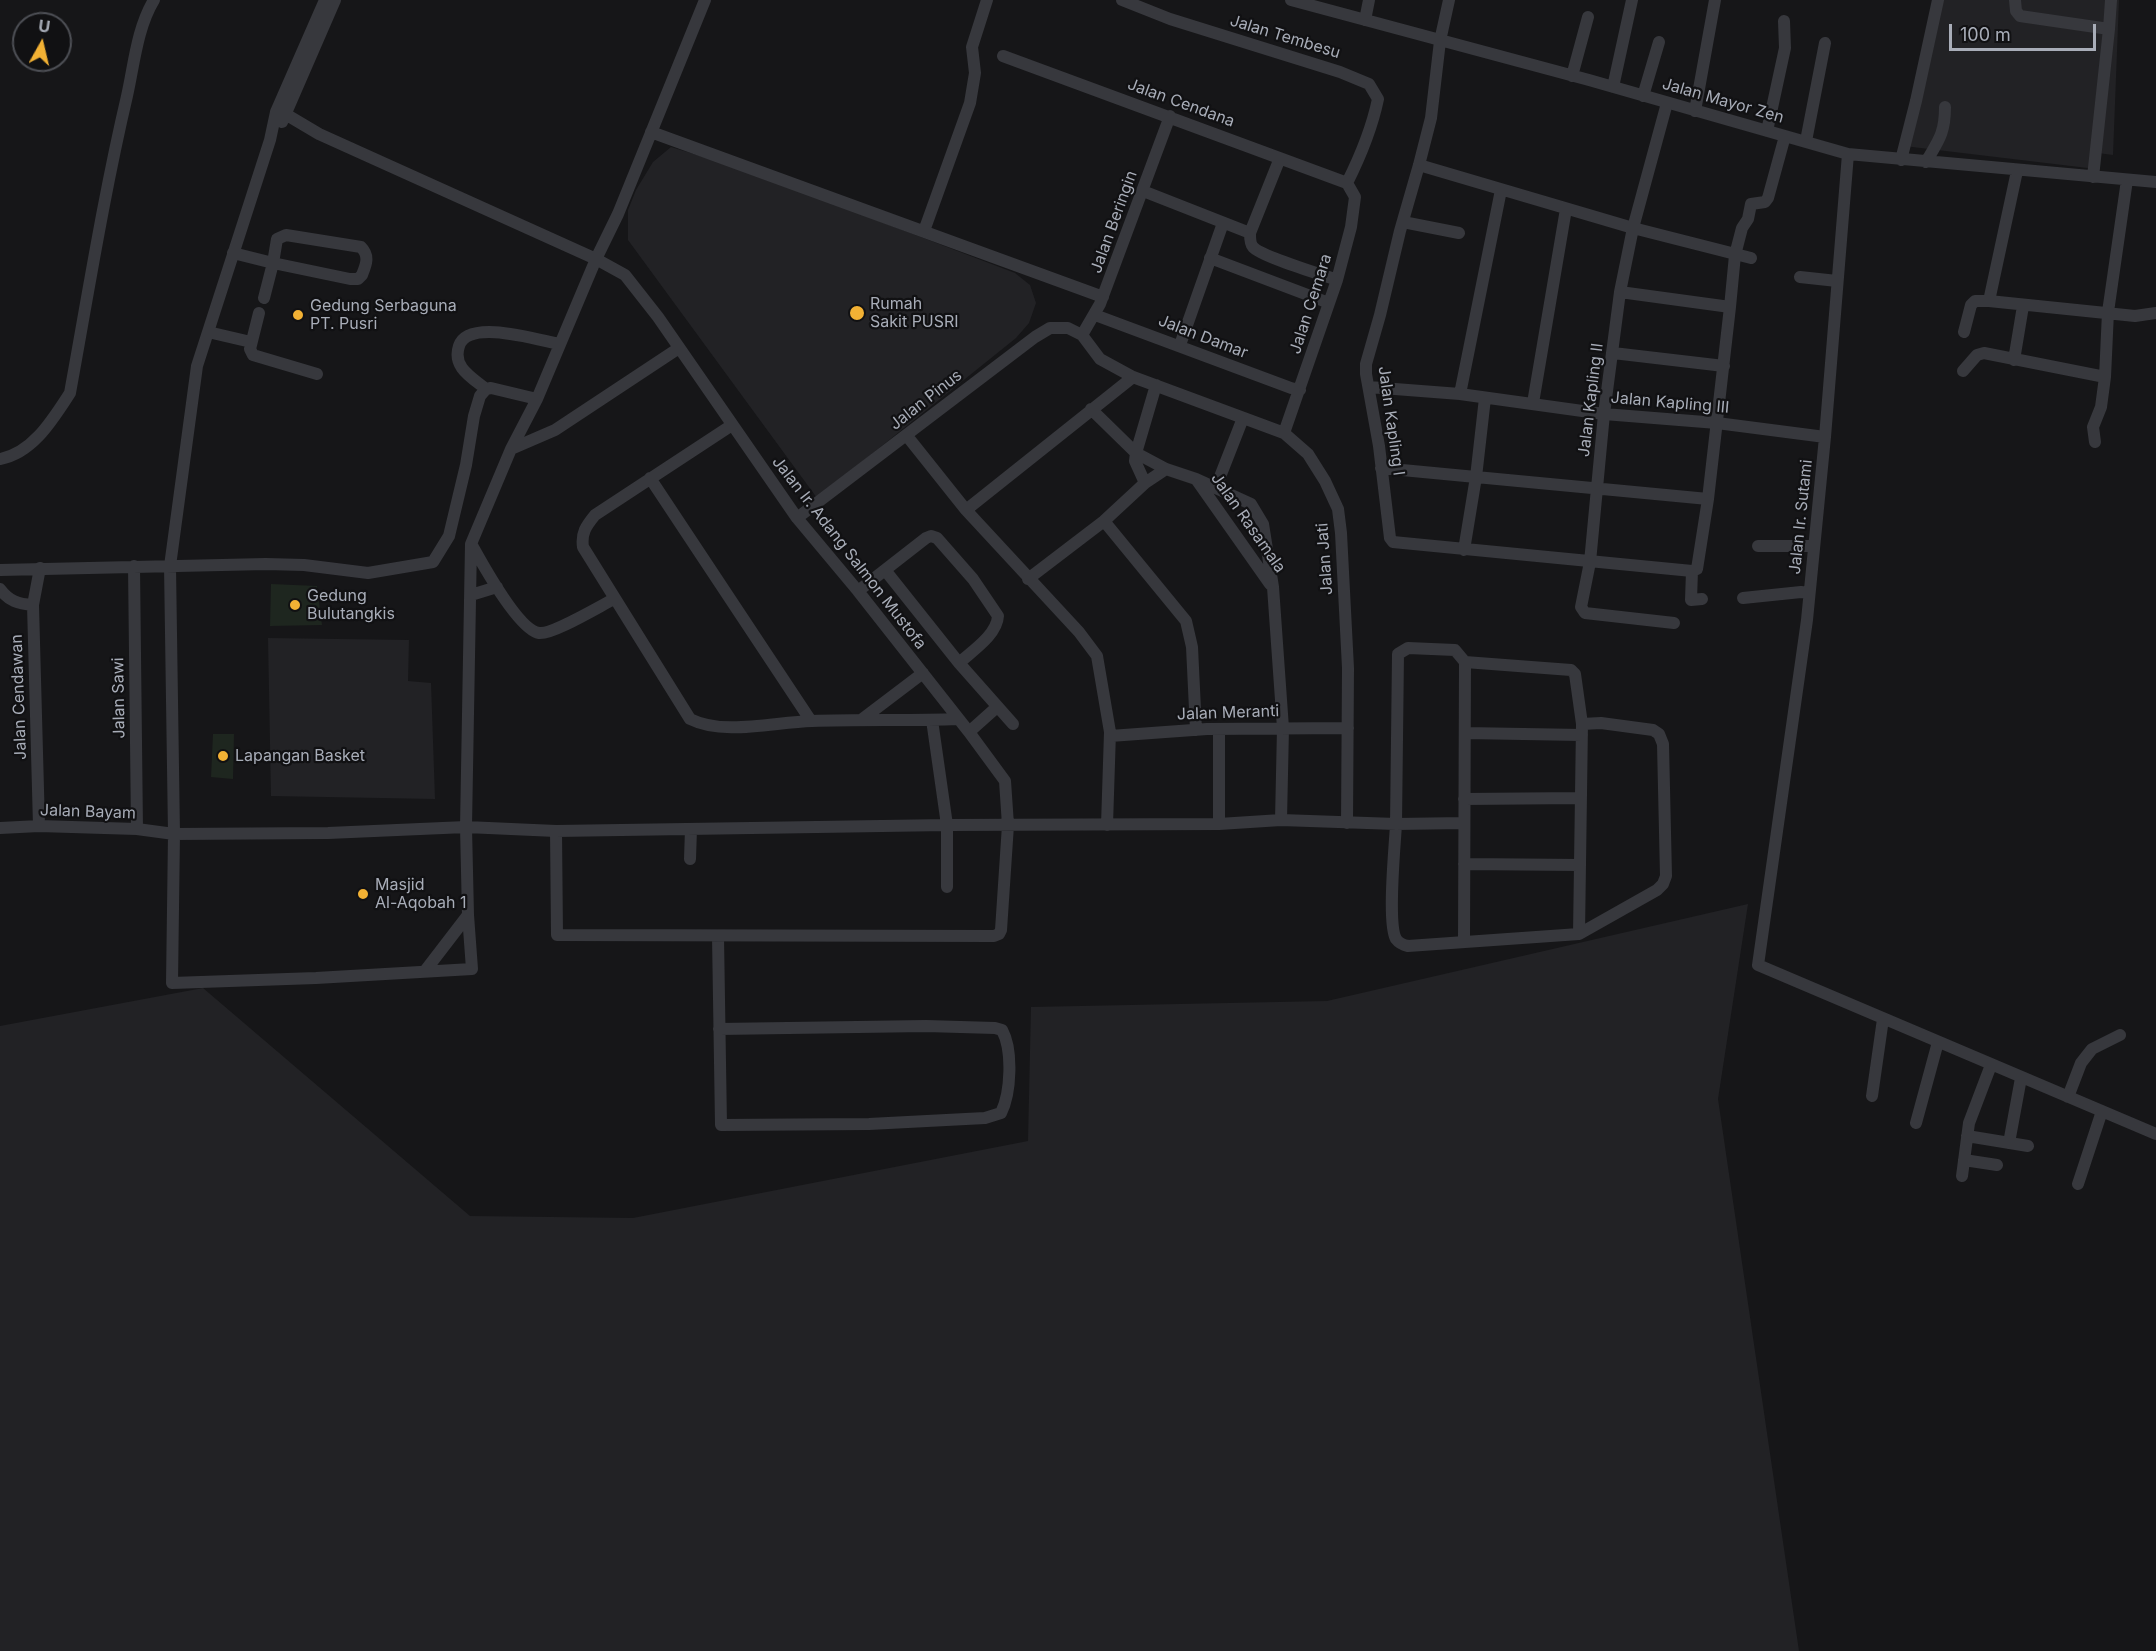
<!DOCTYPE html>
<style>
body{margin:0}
#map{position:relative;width:2156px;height:1651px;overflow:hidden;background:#161618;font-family:Inter,sans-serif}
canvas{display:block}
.north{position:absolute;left:12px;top:12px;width:60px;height:60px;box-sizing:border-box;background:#111113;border:2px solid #4d4f55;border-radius:50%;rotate:8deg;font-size:16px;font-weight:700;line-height:24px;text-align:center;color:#a8adb8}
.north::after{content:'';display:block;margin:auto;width:21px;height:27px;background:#f2b134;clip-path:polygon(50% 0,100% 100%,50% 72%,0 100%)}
.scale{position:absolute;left:1949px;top:24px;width:147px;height:27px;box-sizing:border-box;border:3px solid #a8adb8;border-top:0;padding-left:8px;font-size:18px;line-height:21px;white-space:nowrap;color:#a8adb8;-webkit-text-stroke:4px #111113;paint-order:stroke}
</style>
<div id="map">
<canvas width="2156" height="1651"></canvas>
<div class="north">U</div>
<div class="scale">100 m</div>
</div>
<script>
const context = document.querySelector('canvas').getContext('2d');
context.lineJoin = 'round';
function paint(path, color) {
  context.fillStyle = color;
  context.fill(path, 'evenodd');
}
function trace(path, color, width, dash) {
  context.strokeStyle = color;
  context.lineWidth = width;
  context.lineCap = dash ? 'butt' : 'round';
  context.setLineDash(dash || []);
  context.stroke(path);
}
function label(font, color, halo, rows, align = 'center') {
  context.font = font + ' Inter,sans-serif';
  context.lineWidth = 4.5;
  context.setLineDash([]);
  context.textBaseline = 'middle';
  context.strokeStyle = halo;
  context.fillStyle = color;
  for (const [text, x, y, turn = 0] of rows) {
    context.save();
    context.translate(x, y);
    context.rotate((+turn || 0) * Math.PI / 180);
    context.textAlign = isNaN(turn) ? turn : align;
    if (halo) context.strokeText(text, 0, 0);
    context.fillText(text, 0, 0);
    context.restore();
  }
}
paint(new Path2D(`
 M 1939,0 L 2119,0 L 2113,155 L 2098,153 L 2096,169 L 1904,146 Z
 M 671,147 L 743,169 L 1015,273 L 1030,285 L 1036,303 L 1029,323 L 1016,338 L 817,498 L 628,240 L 628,210 L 636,190 L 653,162 Z
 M 268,638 L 409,640 L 408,681 L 431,683 L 435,799 L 271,796 Z
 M 1748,904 L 1718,1099 L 1799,1651 L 0,1651 L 0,1026 L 203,988 L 470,1216 L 633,1218 L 1028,1141 L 1031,1007 L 1327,1001 Z`), '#222225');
paint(new Path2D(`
 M 271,584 L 317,586 L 322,625 L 270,626 Z
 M 213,734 L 234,734 L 233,779 L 211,777 Z`), '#1e261f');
trace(new Path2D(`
 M 325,0 L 276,112 L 270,140 L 197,366 L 170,566 L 174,834 L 172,983 L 316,978 L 472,969 L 468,915 L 466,827 L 471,544 L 511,449 L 537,399 L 596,259 L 625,275 L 658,317 L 797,518 L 858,591 L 969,732 L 1005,781 L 1008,825 L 1001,930 L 999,934 L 994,936 L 557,935 L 556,831
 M 1122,0 L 1170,19 L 1340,72 L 1369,84 L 1378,99 C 1372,128 1360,157 1347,183
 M 1291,0 L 1589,80 L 1848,154 L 2156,182
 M 1449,0 L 1440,41 L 1431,118 L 1419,165 L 1400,231 L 1380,315 L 1366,364 L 1366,374 L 1379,446 L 1390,538 L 1393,542 L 1692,571 L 1697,569 L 1708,499 L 1730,307 L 1620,292
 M 2015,0 L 2016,11 L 2020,16 L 2109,29 L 2111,0
 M 1365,20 L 1369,0
 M 1003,56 L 1347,183
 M 1572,76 L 1588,17
 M 1613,87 L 1632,0
 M 1643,96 L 1659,42
 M 1667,103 L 1633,228 L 1620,292 L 1604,414 L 1590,562 L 1581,607 L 1585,613 L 1674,623
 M 1695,111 L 1715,0
 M 276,112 L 287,115 L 319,134 L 596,259 L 618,214 L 705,0
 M 282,122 L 335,0
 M 1767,131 L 1785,48 L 1784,21
 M 651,132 L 1103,297
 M 1806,141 L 1825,43
 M 1848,154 L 1825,437 L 1807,620 L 1758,965 L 2156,1134
 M 1901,160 L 1916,101 L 1938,0
 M 1926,162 C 1939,140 1945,133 1945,107
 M 1419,165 L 1633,228 L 1751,258
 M 2093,177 L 2109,29
 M 1143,191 L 1250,233 L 1280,158
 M 1403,222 L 1459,233
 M 924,231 L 970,103 L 975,73 L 972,47 L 987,0
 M 1250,233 C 1250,237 1250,244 1253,247 C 1260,256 1323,275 1337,280
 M 286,235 L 361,247 C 370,256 366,265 362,275 L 358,279 L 350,279 L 273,263 L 277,239 Z
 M 233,253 L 273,263 L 264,298
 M 1210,258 L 1329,303
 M 1800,277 L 1837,281
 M 1989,301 L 2135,316 L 2156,313
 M 1730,307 L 1735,255 L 1742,228 L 1748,219 L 1751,204 L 1765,202 L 1768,198 L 1785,136
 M 259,313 L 250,349 L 253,355 L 317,374
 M 1095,315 L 1291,388 L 1300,390
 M 208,332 L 251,342
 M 1964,332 L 1971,305 L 1975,301 L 1989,301 L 2017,171
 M 1082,335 L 1100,304 L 1170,116
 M 1180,345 L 1223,223
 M 1613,353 L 1724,366
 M 2014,360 L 2023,306
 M 1963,371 L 1977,355 L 1984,353 L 2105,377 L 2108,312 L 2127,180
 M 1369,387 L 1460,394 L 1604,414 L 1717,423 L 1825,437
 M 486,389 C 471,377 452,367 459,346 C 468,318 538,340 559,344
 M 1460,394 L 1501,190
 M 1533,403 L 1566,209
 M 1091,409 L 1136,453 L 1166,469 L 1196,479 L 1251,504 L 1263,524 L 1273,587 L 1283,728 L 1281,820
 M 732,425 L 595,515 C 586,526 581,533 583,547 L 690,719 C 724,736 774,722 812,721 C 861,719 910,721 958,719
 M 1284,433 L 1337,280 L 1351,227 L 1355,197 L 1347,183
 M 907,436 L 966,510 L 1133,377
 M 2095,442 L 2093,427 L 2101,407 L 2105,377
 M 511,449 L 555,430 L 679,348
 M 0,459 C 33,453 53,419 70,393 C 88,294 104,194 127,96 C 134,65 137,28 154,0
 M 1381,468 L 1708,499
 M 650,478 L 811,721
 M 1196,479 L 1270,584
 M 1145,483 L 1135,461 L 1136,453 L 1156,385
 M 1216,487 L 1243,418
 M 966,510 L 1079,632 L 1097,656 L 1110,732 L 1107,825
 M 797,518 L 1035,337 L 1050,328 L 1068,328 L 1082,335 L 1100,359 L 1133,377 L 1284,433 L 1308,454 L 1325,481 L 1338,509 L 1341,533 L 1348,668 L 1347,823
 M 1104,521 L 1186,621 L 1192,647 L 1196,730
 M 1758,546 L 1814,546
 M 473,547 C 483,565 519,630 539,633 C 552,635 600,606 614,599
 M 1464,550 L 1476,477 L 1485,398
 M 134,566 L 137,829
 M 0,570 L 266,564 L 304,565 L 368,573 L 433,562 L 449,536 L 466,465 L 474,416 L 480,396 L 486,389 L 491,388 L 537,399
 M 885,570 L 959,663 L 1013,724
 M 1692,571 L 1691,600 L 1702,599
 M 1028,579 L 1104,521 L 1145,483 L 1166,469
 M 0,589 C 9,601 18,604 33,605
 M 858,591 L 926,538 L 931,536 L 937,538 L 973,579 L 998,616 C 997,635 972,651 959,663
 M 471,595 L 497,587
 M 1743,598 L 1801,592 L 1809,593
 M 1465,662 L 1571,670 L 1575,674 L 1582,724 L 1579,934
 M 861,720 L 923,673
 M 932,720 L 947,825 L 947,887
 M 969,732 L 997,707
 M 1465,733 L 1582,735
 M 1110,736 L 1207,729 L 1348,728
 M 1464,799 L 1581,798
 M 1464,823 L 1396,824 C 1395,845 1387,923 1396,939 C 1399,943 1403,945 1408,946 L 1579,934 L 1657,890 L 1663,884 L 1666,876 L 1663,744 L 1659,734 L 1653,730 L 1601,723 L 1582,724
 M 1219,824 L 1219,729
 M 39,826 L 33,605 L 40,568
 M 0,828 L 39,826 L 137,829 L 174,834 L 328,833 L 466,827 L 556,831 L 947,825 L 1219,824 L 1281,820 L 1396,824 L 1398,654 L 1408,648 L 1455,650 L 1465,662 L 1464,941
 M 690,859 L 691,829
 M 1464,864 L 1580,865
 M 718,936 L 721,1125 L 869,1124 L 985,1118 L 1001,1113 C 1011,1093 1013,1050 1002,1030 L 995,1028 L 926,1026 L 719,1029
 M 425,971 L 468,915
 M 1872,1096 L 1883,1019
 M 2068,1097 L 2081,1063 L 2092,1049 L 2120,1035
 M 1916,1123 L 1938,1042
 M 1967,1136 L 2028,1146
 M 2009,1143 L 2021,1078
 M 1964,1160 L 1997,1165
 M 1962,1176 L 1969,1123 L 1991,1065
 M 2078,1184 L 2102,1111`), '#37383d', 12);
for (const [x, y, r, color] of [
 [857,313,8,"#f2b134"],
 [298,315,6,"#f2b134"],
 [295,605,6,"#f2b134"],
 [223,756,6,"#f2b134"],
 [363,894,6,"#f2b134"]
]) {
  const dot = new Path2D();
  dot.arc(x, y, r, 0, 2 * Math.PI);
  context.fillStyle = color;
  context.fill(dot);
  trace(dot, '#111113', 2);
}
label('16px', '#a8adb8', '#111113', [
 ["Jalan Tembesu",1285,37,17],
 ["Jalan Mayor Zen",1723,101,16],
 ["Jalan Cendana",1181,103,20],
 ["Jalan Beringin",1114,222,-70],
 ["Jalan Cemara",1311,304,-72],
 ["Jalan Damar",1203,337,21],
 ["Jalan Pinus",926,400,-38],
 ["Jalan Kapling II",1591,400,-83],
 ["Jalan Kapling III",1670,403,5],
 ["Jalan Kapling I",1391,421,82],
 ["Jalan Ir. Sutami",1801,517,-84],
 ["Jalan Rasamala",1248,523,55],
 ["Jalan Ir. Adang Salmon Mustofa",849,553,52],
 ["Jalan Jati",1325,559,-94],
 ["Jalan Cendawan",19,697,-92],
 ["Jalan Sawi",119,698,-91],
 ["Jalan Meranti",1228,713,-2],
 ["Jalan Bayam",88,812,2]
]);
label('16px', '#a8adb8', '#111113', [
 ["Rumah",870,304],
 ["Sakit PUSRI",870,322],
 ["Gedung Serbaguna",310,306],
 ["PT. Pusri",310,324],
 ["Gedung",307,596],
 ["Bulutangkis",307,614],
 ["Lapangan Basket",235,756],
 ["Masjid",375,885],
 ["Al-Aqobah 1",375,903]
], 'left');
</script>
